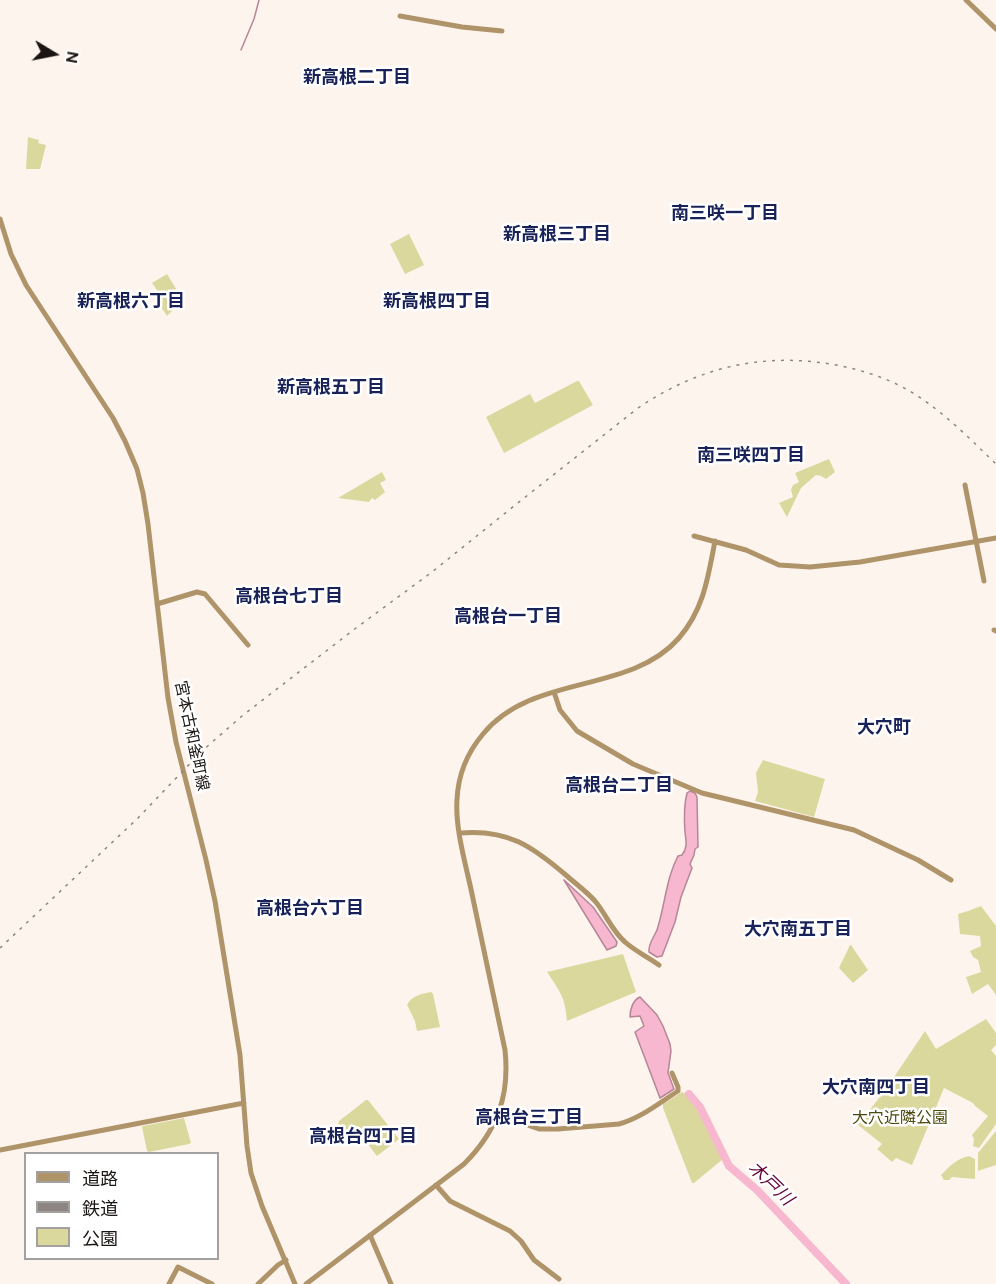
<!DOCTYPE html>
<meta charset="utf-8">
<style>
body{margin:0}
#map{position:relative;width:996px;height:1284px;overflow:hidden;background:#fef4ee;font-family:"DM Sans","Noto Sans JP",sans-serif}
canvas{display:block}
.legend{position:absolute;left:24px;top:1152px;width:195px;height:108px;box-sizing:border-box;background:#fff;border:2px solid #a3a1a0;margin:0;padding:8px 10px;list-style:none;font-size:18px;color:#1a1512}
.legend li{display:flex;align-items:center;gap:12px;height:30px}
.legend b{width:30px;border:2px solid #a3a1a0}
.north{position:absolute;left:24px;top:24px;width:60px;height:60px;-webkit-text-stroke:4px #fff;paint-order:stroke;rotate:100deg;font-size:16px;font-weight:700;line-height:24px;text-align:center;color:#1a1512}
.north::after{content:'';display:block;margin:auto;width:21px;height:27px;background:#1a1512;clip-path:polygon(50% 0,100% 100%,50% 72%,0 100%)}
</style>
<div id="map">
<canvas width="996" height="1284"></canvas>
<ul class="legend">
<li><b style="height:8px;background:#b09469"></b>道路</li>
<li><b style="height:8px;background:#8d8581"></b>鉄道</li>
<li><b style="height:16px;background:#dbd89e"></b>公園</li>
</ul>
<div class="north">N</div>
</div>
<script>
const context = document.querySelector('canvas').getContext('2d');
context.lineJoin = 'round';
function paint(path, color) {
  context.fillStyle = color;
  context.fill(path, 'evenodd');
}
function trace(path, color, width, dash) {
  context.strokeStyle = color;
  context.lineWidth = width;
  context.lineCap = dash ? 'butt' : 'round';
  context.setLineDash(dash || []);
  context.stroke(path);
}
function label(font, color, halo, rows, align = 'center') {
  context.font = font + ' "DM Sans","Noto Sans JP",sans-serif';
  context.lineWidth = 5;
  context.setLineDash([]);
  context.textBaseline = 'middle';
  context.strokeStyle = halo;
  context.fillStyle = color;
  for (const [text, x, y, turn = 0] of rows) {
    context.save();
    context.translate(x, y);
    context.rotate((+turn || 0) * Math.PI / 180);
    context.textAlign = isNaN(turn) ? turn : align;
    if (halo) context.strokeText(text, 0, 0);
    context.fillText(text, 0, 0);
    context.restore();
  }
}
paint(new Path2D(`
 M 28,137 L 39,140 L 38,143 L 46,145 L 40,169 L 26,169 Z
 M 409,234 L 424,265 L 405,274 L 390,244 Z
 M 167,274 L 183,300 L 167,316 L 152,293 L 157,290 L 152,283 Z
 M 577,381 L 579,381 L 593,405 L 504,453 L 486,417 L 530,394 L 535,403 Z
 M 829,459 L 835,472 L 826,479 L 821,476 L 816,475 L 801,488 L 787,517 L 779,503 L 793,497 L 791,490 L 793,485 L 799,482 L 795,473 Z
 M 382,472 L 386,480 L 380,483 L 385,492 L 375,500 L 372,498 L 369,502 L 338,498 Z
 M 763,760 L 825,779 L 814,817 L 755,801 L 758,792 L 756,773 Z
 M 981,906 L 996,926 L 996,995 L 988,984 L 972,994 L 966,977 L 981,972 L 978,960 L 973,957 L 970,951 L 981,946 L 980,936 L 960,934 L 958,914 L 968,911 Z
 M 850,945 L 851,945 L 868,970 L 853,983 L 839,968 Z
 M 623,954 L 636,992 L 567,1021 C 565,996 560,992 547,972 Z
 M 431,992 L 433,994 L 440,1027 L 417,1031 L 415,1021 L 407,1005 C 411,996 421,994 431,992 Z
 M 986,1019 L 996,1033 L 996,1045 L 991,1050 L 996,1056 L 996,1124 L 979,1148 L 973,1146 L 974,1139 L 972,1135 L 988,1116 L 975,1106 L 973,1103 L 944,1088 L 912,1165 L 896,1158 L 892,1162 L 877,1149 L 882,1144 L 858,1125 L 886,1089 L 925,1031 L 936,1049 Z
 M 682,1092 C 701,1100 714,1140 723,1159 L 694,1183 L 692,1183 L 663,1108 L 663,1104 Z
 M 366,1100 L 368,1100 L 399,1139 L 377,1156 C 364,1140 361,1128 339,1129 L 337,1128 L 339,1121 Z
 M 184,1118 L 191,1143 L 189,1144 L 149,1152 L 147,1151 L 142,1127 L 143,1126 Z
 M 996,1131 L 996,1165 L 978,1171 L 978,1153 Z
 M 969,1156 L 975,1159 L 975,1179 L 952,1177 L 949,1180 L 944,1180 L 941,1175 C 950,1166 956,1159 969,1156 Z`), '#dbd89e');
const water = new Path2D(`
 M 690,791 L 695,793 L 697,797 L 698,847 L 695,849 L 694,855 L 690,864 L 692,868 L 681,897 L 675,922 L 662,956 L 657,957 L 649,952 C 648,944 654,937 657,930 C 665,905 666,879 678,856 L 682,855 C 688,847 686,841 685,832 C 684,819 684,805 687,793 Z
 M 564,880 L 593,907 L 617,942 L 616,946 L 607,950 Z
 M 640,997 L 657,1015 L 663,1026 L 670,1044 L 671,1051 L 668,1073 L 674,1089 L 660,1098 L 635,1032 L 644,1026 L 640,1016 L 630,1017 C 630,1009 633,1000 640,997 Z`);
paint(water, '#f7b7cf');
trace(water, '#b58696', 1.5);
trace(new Path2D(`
 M 241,50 L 254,19 L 259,0`), '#b58696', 1.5);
trace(new Path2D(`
 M 689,1094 L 700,1107 L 729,1166 L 757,1190 L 846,1284`), '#f7b7cf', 8);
trace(new Path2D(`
 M 966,0 L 996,29
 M 400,16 L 462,27 L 502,31
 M 0,219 L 11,254 L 26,285 L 113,418 L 125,441 L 137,469 L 143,493 L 148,524 L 168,698 L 176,742 L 206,860 L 215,901 L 240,1055 L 247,1146 L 251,1173 L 262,1206 L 295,1284
 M 965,485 L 984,581
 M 694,536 L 746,550 L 779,565 L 810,567 L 860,562 L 996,538
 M 157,604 L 197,592 L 205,594 L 248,645
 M 994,630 L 996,631
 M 554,692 L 560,710 L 577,731 L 633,764 L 702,793 L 854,830 L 918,860 L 951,880
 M 460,833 C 508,829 532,846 567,876 C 576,884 587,892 595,901 C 606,914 612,931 625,942 C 635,951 648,957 659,965
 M 498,1115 L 539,1129 L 558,1129 L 619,1124 C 641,1118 659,1103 678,1091 L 678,1087 L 672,1073
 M 0,1150 L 244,1103
 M 436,1185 L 450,1201 L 510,1231 L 521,1241 L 534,1260 L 559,1279
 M 370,1235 L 391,1284
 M 169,1284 L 178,1267 L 212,1284
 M 258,1284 L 278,1265 L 286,1260
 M 306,1284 L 464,1164 C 497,1131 510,1096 505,1050 C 494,998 483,946 472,894 C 466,865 455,829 457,800 C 458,775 467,753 483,734 C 533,673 629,695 679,638 C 704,609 708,577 715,541`), '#b09469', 5);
trace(new Path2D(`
 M 0,948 L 137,819 L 202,751 L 242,716 L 356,628 L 432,572 L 514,506 L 638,408 C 700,366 767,351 841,366 C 866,371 892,380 913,393 C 945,413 970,439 996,464`), '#8d8581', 1.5, [3, 6]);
label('16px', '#1a1512', '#fff', [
 ["宮本古和釜町線",191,736,78]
]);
label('16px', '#4e4b0e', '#fff', [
 ["大穴近隣公園",900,1119]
]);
label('bold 18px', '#182259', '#fff', [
 ["新高根二丁目",357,78],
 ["南三咲一丁目",725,214],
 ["新高根三丁目",557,235],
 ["新高根六丁目",131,302],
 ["新高根四丁目",437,302],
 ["新高根五丁目",331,388],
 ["南三咲四丁目",751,456],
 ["高根台七丁目",289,597],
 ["高根台一丁目",508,617],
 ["大穴町",884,728],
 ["高根台二丁目",619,786],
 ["高根台六丁目",310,909],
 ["大穴南五丁目",798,930],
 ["大穴南四丁目",876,1088],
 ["高根台三丁目",529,1118],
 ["高根台四丁目",363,1137]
]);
label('italic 18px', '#64073a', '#fff', [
 ["木戸川",770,1184,44]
]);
</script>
